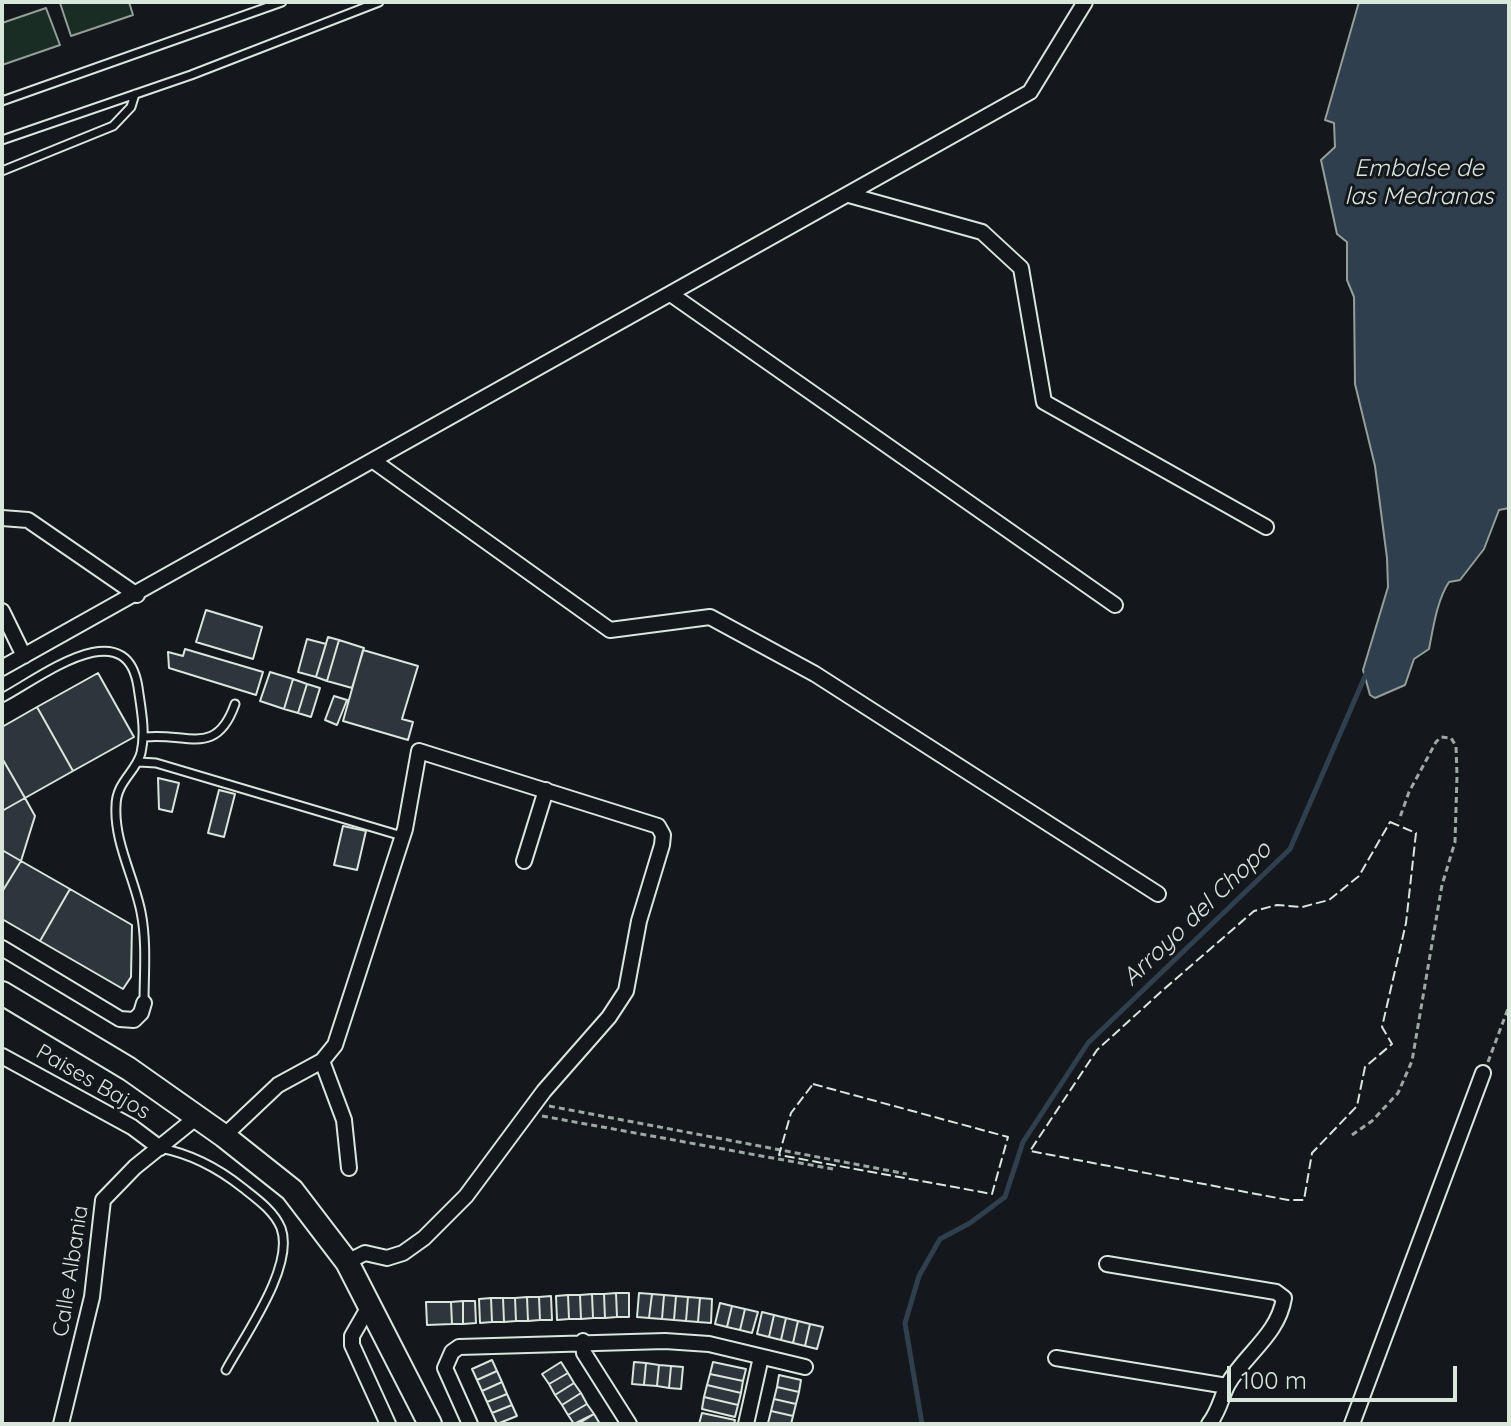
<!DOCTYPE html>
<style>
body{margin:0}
#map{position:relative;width:1511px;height:1426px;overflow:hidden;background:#14181c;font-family:Quicksand,sans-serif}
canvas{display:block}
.frame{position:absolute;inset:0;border:4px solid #d8e6dc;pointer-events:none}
.scale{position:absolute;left:1227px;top:1366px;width:230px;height:36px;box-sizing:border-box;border:4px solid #d8e6dc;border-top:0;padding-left:10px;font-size:24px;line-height:28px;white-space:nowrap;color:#d8e6dc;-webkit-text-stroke:6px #14181c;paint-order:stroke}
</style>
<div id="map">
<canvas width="1511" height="1426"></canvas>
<div class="frame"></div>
<div class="scale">100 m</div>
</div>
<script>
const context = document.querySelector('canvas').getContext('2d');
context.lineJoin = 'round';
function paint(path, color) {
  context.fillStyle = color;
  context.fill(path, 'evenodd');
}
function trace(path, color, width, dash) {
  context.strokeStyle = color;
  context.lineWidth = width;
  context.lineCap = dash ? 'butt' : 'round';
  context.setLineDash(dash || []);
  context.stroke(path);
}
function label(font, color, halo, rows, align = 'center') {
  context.font = font + ' Quicksand,sans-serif';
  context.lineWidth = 6;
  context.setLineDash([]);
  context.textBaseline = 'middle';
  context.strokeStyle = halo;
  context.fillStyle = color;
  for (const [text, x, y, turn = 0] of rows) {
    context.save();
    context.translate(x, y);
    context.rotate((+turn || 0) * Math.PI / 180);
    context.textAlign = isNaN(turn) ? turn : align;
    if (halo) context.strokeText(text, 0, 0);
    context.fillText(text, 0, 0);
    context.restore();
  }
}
const green = new Path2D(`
 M 129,2 L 133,15 L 71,36 L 60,3 Z
 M 46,8 L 60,45 L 2,65 L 2,23 Z`);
paint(green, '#1a2d24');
trace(green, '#939e99', 2);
const water = new Path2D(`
 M 1359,2 L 1509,2 L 1509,508 L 1499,510 L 1484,549 L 1460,580 L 1449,582 C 1437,600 1433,629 1429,649 L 1414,659 L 1405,685 L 1375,698 L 1370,695 L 1363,670 L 1388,587 L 1387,558 L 1375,466 L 1355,384 L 1354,297 L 1347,280 L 1347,242 L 1337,234 L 1321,160 L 1335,147 L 1334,123 L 1325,120 Z`);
paint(water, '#2f3f4d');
trace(water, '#939e99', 2);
trace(new Path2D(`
 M 922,1424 L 905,1323 L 919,1276 L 940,1239 L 970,1223 L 1005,1197 L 1023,1142 L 1088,1043 L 1290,849 L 1366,674`), '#2f3f4d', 5);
const building = new Path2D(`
 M 206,610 L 262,627 L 253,659 L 196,642 Z
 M 328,637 L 339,640 L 327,681 L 316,677 Z
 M 307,639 L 326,644 L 316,677 L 298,672 Z
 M 339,640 L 364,648 L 352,688 L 327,681 Z
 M 185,649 L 263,672 L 256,695 L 169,668 L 168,652 L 183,656 Z
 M 363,650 L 418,666 L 402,719 L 413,722 L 408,740 L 343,721 Z
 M 270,672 L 293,679 L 284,709 L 260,701 Z
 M 98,673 L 134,737 L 73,771 L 37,707 Z
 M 293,679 L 307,684 L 298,713 L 284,709 Z
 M 307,684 L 320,688 L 311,717 L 298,713 Z
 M 334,696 L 347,700 L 337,725 L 325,720 Z
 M 37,707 L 73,771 L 25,798 L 2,758 L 2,727 Z
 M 2,758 L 25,798 L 2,811 Z
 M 158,778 L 179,783 L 172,812 L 159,809 Z
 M 219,790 L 235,794 L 224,837 L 208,833 Z
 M 25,798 L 35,816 L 21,861 L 2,850 L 2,811 Z
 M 343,826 L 366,831 L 357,870 L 334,865 Z
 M 2,850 L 21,861 L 2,892 Z
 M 21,861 L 70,889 L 40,941 L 2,919 L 2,892 Z
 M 70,889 L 132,925 L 131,977 L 123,989 L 40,941 Z
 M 616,1293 L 617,1317 L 605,1318 L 604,1294 Z
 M 616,1293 L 629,1293 L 629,1317 L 617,1317 Z
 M 639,1293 L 652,1294 L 649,1318 L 637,1317 Z
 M 592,1294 L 593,1318 L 581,1319 L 580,1295 Z
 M 592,1294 L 604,1294 L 605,1318 L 593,1318 Z
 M 652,1294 L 664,1295 L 662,1319 L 649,1318 Z
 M 568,1295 L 569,1319 L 557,1320 L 556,1296 Z
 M 568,1295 L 580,1295 L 581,1319 L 569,1319 Z
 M 664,1295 L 676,1296 L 674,1320 L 662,1319 Z
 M 551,1296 L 552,1320 L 540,1320 L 539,1297 Z
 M 676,1296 L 688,1297 L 686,1321 L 674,1320 Z
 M 527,1297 L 528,1321 L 516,1321 L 515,1298 Z
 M 527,1297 L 539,1297 L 540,1320 L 528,1321 Z
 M 688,1297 L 700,1298 L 698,1322 L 686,1321 Z
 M 491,1298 L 492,1322 L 480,1323 L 479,1299 Z
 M 491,1298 L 503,1298 L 504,1322 L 492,1322 Z
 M 503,1298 L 515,1298 L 516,1321 L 504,1322 Z
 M 700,1298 L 712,1299 L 711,1323 L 698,1322 Z
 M 463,1301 L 463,1324 L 452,1324 L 451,1302 Z
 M 463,1301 L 475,1301 L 476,1323 L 463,1324 Z
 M 426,1302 L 451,1302 L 452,1324 L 427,1325 Z
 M 720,1303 L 732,1306 L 727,1327 L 715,1324 Z
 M 732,1306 L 745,1309 L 740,1330 L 727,1327 Z
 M 745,1309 L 758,1312 L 752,1333 L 740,1330 Z
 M 762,1312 L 774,1315 L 769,1337 L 757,1334 Z
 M 774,1315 L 786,1318 L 781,1340 L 769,1337 Z
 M 786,1318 L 798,1321 L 793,1343 L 781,1340 Z
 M 798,1321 L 810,1324 L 805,1346 L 793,1343 Z
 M 810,1324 L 823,1327 L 817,1349 L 805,1346 Z
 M 492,1360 L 497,1371 L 477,1380 L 472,1369 Z
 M 561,1362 L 568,1373 L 549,1384 L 542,1374 Z
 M 634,1362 L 646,1363 L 644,1385 L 632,1384 Z
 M 713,1362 L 746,1369 L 743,1381 L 710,1374 Z
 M 646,1363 L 659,1365 L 657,1386 L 644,1385 Z
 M 659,1365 L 671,1366 L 669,1388 L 657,1386 Z
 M 671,1366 L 683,1367 L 681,1389 L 669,1388 Z
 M 497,1371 L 502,1382 L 482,1391 L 477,1380 Z
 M 568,1373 L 574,1383 L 555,1395 L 549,1384 Z
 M 710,1374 L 743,1381 L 741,1393 L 707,1385 Z
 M 779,1375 L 801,1380 L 799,1392 L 777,1387 Z
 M 502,1382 L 507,1394 L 487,1402 L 482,1391 Z
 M 574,1383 L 581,1393 L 562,1405 L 555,1395 Z
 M 707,1385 L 741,1393 L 738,1405 L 704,1397 Z
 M 777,1387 L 799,1392 L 796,1404 L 774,1399 Z
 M 581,1393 L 587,1404 L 568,1415 L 562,1405 Z
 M 507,1394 L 512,1405 L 492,1413 L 487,1402 Z
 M 704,1397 L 738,1405 L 735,1417 L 702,1409 Z
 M 774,1399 L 796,1404 L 793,1416 L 771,1411 Z
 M 587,1404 L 594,1414 L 574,1424 L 568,1415 Z
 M 512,1405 L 517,1416 L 497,1424 L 492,1413 Z
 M 771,1411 L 793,1416 L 791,1424 L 768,1423 Z
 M 702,1413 L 735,1420 L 734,1424 L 699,1424 Z
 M 594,1414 L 600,1424 L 578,1424 Z`);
paint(building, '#2c363c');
trace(building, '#d8e6dc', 2);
const lane = new Path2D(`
 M 2,101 L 282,2
 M 2,140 L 191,75 L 379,2
 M 2,171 L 113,126 L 131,107 L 135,94
 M 2,698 C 40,678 126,610 138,687 C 141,709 146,731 141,753 C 136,772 116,782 116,806 C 114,842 134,877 141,912 C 147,942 144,974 144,1003
 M 145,737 C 187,732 216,758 235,704
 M 139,762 L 156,763 L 402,836
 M 160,1148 C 192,1154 218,1168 243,1188 C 257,1199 274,1211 281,1228 C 295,1266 245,1335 226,1370`);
const street = new Path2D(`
 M 849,195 L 982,232 L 1021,268 L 1044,402 L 1266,527
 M 672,295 L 1115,605
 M 375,462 L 610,630 L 710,617 L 815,674 L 1158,894
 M 2,518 L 28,520 L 137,595
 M 2,611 L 24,656
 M 2,668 L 1030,92 L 1085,2
 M 524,861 L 546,790
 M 2,948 L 120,1019 L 134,1020 L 141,1013 L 144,1003
 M 2,1056 L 132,1127 L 160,1148
 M 322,1061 L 344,1120 L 349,1168
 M 224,1136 L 278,1085 L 322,1061 L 335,1045 L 405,829 L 419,751 L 658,826 L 663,835 L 662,845 L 639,921 L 626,991 L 609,1017 L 544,1091 L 466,1196 L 424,1238 L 403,1253 L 387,1258 L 365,1253 L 347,1262
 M 1107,1264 L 1276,1292 L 1284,1298 C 1278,1335 1246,1353 1228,1384 C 1221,1397 1220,1410 1209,1424
 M 371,1303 L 352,1336 L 352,1345 L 388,1424
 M 583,1341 L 584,1353 L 629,1424
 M 1056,1358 L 1227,1386
 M 61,1424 L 92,1297 L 103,1200 L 135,1167 L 197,1117
 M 470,1424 L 445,1368 L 452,1352 L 459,1347 L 665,1341 L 709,1344 L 805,1367
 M 746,1424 L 761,1357
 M 1352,1424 L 1483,1073`);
const primary = new Path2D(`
 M 2,993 L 129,1069 L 224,1136 L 292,1190 L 347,1262 L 430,1424`);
trace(lane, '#d8e6dc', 11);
trace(street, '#d8e6dc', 18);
trace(primary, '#d8e6dc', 26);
trace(new Path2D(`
 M 1488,1062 L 1509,1006
 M 549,1106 L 907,1174
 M 542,1116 L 833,1169
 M 1352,1135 L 1372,1121 L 1398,1093 L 1412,1061 L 1442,885 L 1455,842 L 1457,776 L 1456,746 L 1451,738 L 1441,737 L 1436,742 L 1409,792 L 1399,820`), '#9da8a2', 3, [6, 4]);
trace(lane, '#14181c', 7);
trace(street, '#14181c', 14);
trace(primary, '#14181c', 22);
trace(new Path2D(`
 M 1390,822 L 1416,833 L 1406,923 L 1382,1027 L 1392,1044 L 1365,1067 L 1357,1106 L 1312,1153 L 1304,1200 L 1288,1200 L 1030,1151 L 1097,1050 L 1163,990 L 1254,911 L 1277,905 L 1302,907 L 1329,900 L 1359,876 Z
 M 813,1084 L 1008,1137 L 992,1194 L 779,1155 L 791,1113 Z`), '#d8e6dc', 2, [10, 4]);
label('22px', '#d8e6dc', '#14181c', [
 ["Paises Bajos",93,1082,30],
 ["Calle Albania",71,1271,-81]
]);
label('italic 24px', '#d8e6dc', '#14181c', [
 ["Embalse de",1419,169],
 ["las Medranas",1419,197],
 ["Arroyo del Chopo",1197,914,-44]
]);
</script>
